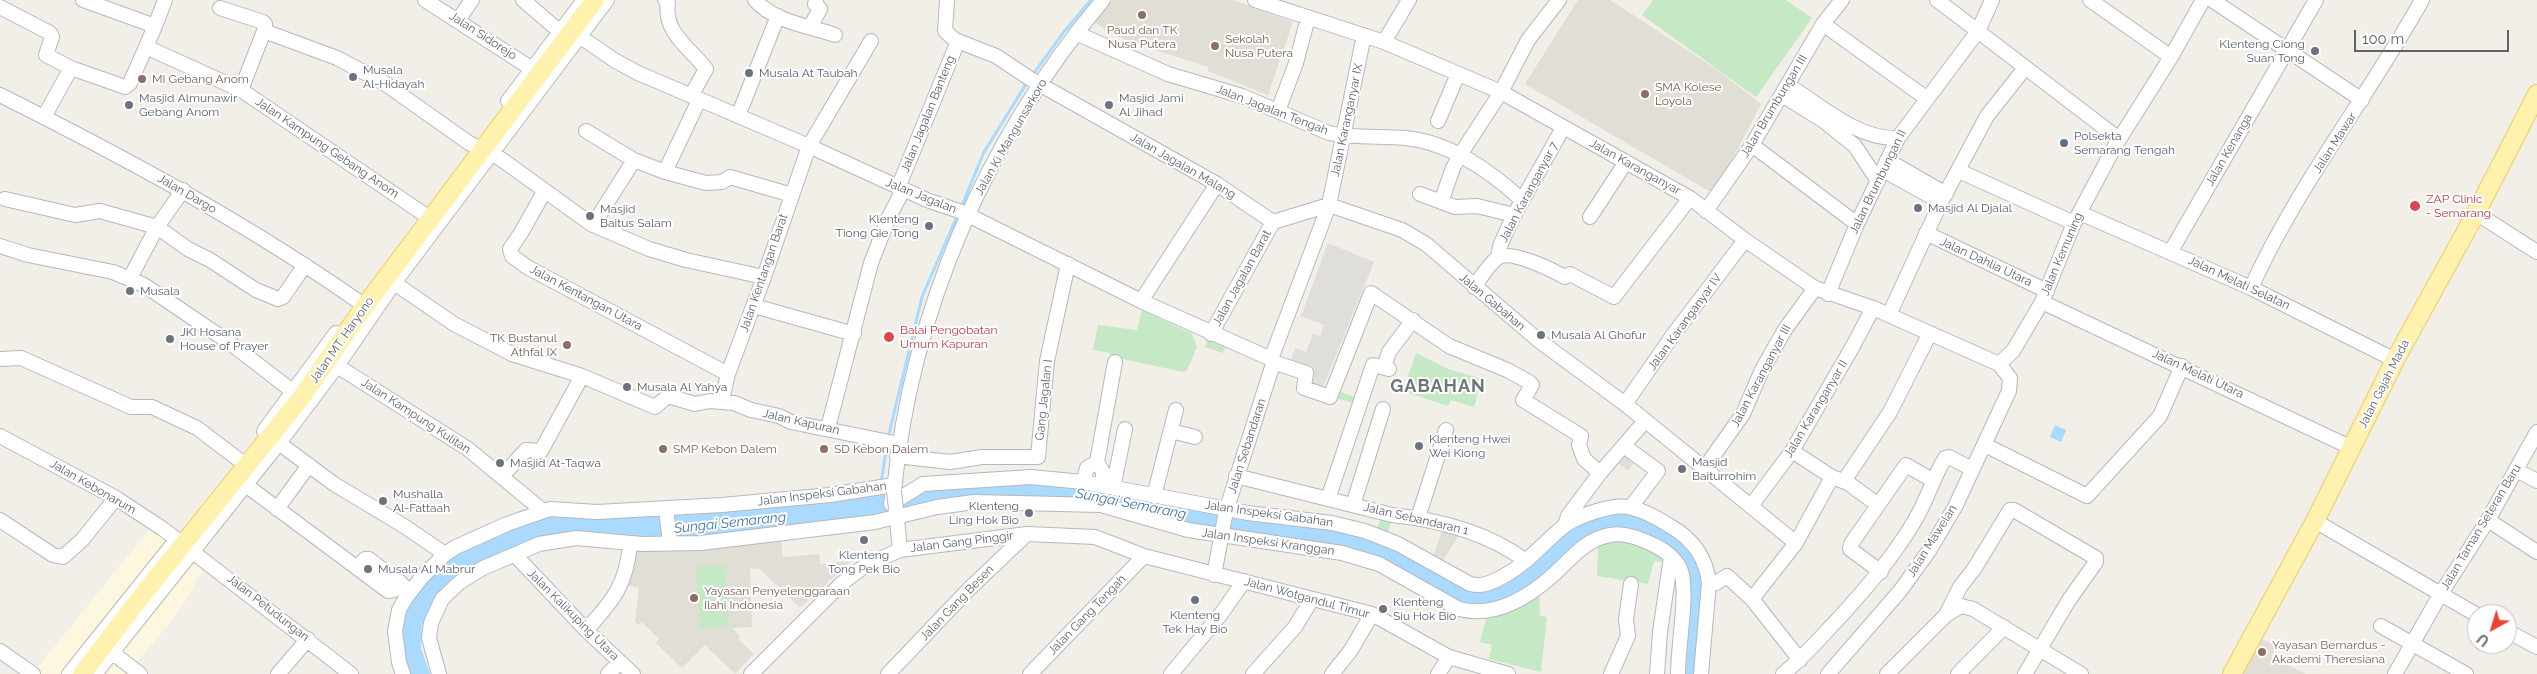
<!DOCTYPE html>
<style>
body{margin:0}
#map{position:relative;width:2537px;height:674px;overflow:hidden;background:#f1efe8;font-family:Raleway,sans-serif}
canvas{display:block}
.north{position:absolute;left:2467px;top:604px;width:50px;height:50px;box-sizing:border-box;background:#fff;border:1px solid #bfc1c3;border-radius:50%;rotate:219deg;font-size:14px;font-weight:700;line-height:20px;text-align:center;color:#5f6368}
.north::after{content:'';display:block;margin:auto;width:18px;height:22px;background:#ea4335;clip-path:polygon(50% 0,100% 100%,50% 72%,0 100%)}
.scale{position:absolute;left:2354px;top:30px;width:155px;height:22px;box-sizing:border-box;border:2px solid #5f6368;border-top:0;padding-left:6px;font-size:15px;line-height:18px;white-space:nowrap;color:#5f6368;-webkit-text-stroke:4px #fff;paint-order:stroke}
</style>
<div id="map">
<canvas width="2537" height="674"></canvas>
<div class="north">U</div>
<div class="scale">100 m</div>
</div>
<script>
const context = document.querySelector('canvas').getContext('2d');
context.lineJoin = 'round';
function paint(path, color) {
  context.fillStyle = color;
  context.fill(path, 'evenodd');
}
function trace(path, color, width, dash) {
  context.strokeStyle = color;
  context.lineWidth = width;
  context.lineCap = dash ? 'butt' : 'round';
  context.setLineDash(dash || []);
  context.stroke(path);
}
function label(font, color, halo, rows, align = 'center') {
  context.font = font + ' Raleway,sans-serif';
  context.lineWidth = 4;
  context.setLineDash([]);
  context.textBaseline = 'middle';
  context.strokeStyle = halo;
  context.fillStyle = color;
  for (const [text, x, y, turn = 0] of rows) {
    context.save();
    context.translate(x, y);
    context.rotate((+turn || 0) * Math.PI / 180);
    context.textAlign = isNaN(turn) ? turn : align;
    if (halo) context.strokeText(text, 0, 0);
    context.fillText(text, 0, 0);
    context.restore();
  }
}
paint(new Path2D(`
 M 154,524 L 206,564 L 178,613 L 127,674 L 32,674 Z`), '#fef7e0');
paint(new Path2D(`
 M 1328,243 L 1374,262 L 1322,390 L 1305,385 L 1290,363 L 1295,348 L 1306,352 L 1313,334 L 1320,336 L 1324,325 L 1301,316 Z`), '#e0deda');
paint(new Path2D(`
 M 1112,0 L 1234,0 L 1293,22 L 1268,95 L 1208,71 L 1208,67 L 1127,41 L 1106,30 L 1093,21 Z
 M 1578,0 L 1610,0 L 1719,71 L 1761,104 L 1714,194 L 1525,84 Z
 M 1623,448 L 1637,458 L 1628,471 L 1614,460 Z
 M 1444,527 L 1461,532 L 1441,564 L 1432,558 Z
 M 780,535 L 783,557 L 819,554 L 820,564 L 851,561 L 800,608 L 760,569 L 750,568 L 752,627 L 733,628 L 740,636 L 738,639 L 754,654 L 735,674 L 705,645 L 682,668 L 656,643 L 659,639 L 642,622 L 639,625 L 635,622 L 639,588 L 623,584 L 632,547 Z
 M 2258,637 L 2276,647 L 2271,657 L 2306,674 L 2238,674 Z`), '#e1ded6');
paint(new Path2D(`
 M 1653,0 L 1786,0 L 1812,18 L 1756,97 L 1642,15 Z
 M 1142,310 L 1192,334 L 1197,347 L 1187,371 L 1183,372 L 1110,356 L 1110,353 L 1093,350 L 1098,325 L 1137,330 Z
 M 1208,340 L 1225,347 L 1223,353 L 1205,347 Z
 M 1416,353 L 1448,369 L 1482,379 L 1474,407 L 1451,400 L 1448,406 L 1403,391 Z
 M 1333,389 L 1355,397 L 1353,403 L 1331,396 Z
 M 1382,516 L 1392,519 L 1387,535 L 1376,531 Z
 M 1622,539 L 1664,556 L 1663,562 L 1654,561 L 1648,584 L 1597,576 L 1598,545 Z
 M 725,565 L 729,626 L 700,628 L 696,567 Z
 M 1539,590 L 1540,616 L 1547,617 L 1541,672 L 1489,659 L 1492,645 L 1480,642 L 1487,615 Z`), '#c5e8c5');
paint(new Path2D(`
 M 2055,425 L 2066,430 L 2061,442 L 2050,437 Z
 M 978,482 L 1071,484 L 1361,532 L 1473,589 L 1554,540 L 1584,519 L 1624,512 L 1655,521 L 1691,546 L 1704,576 L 1696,674 L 1682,674 L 1683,567 L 1615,530 L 1548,576 L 1500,604 L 1466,607 L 1400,571 L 1183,523 L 1098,498 L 987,495 L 888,511 L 870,518 L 678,540 L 566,535 L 445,589 L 422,624 L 421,648 L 430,674 L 404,674 L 396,621 L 441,559 L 545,511 L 642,516 L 730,511 Z`), '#aadaff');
trace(new Path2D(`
 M 1032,76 L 1063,33 L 1091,0
 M 961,208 L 984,152 L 1028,81
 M 888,438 L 922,297 L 958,214
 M 881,483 L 887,444`), '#aadaff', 3);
const minor = new Path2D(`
 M 83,0 L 155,26 L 146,47
 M 425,0 L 540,74
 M 523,0 L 566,37
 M 665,0 L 668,3 C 663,32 690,48 706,69 L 691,96
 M 755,0 C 774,22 809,26 835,35
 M 947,0 L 945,31 L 955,40 L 996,56 L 1032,80 L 1217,184 L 1273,222
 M 1255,0 L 1384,42 L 1501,92 L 1690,198 L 1745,240 L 1815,288 L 1873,308 L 1999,364 L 2010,378 L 2009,391 L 1955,507 L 1929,551 L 1900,591 L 1828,674
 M 1937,0 L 2119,139
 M 2090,0 L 2171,57
 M 2212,0 L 2362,100
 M 0,7 L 50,33 L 52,37 L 46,55 L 71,68
 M 220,8 L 263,22 L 265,24 L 264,31
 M 458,20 L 472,0
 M 1823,24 L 1926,98
 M 155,26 L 165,0
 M 810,27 L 820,9 L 815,4 L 816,0
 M 572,31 L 614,60 L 638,73 L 811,147 L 927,200 L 962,212 L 1141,301 L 1271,359 L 1273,364 L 1226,511 L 1214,575
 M 1076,33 L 1168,74 L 1242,96 L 1329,133 C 1354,138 1380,136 1405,138 C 1450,142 1490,171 1522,200
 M 1384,42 L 1409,0
 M 1788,85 C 1820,105 1858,140 1898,138
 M 241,90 L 264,31 L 337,58 L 384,83 L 469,143 L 501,159 L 591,224 L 649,249 L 686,260 L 764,277
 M 0,95 C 126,158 250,225 365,306
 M 1782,95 L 1824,121 L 1855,146 L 1878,181
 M 508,101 L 584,0
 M 1278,111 L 1296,63 L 1308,18
 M 738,116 L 778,16
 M 44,117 L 71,68 L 125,87 L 130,83 L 146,47 L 241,90 L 431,219
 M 1438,121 L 1458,74
 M 586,131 L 634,160
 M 1752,145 L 1857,224
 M 1887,160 L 1946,194
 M 1883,170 L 1941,202
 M 1959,171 L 2074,223
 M 665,172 L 706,183 L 722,182 L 730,177 L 792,195
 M 898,188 L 958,41
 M 544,192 L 521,233 L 510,249 L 512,256 L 527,267 L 728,374
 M 1420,194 L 1455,207 L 1477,206 L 1514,215
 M 5,199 L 75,215 L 100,211 L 157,227 L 188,249 L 210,260 L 256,290 L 278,299 L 283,297 L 305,265
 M 1441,202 L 1453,168 L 1460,155 L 1501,92 L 1528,40 L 1559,0
 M 1329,205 L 1402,230 L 1426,244 L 1538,340 L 1625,404 L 1796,543
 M 1706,211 L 1752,145 L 1823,24 L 1842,0
 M 2080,213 L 2251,288 L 2395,360
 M 2476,213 L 2537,252
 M 1590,217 L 1626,162
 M 1273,222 L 1329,205
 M 593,225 L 634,160 L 665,172 L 699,100
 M 1926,233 L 2047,291
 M 0,246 L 28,255 L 113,272 L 144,285 L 230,343 L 300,397
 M 2171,251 L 2316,0
 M 1498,257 L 1500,246 L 1514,215 L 1563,128
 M 130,278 L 157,227 L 183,190
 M 387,278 L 454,324 L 512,354 L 582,376 L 655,407 L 668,396 L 695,404 L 710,401 L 734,403 L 751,410 L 779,416 L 791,422 L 899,444
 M 1474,287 C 1480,279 1490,262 1499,257 C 1512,250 1552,270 1565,277 L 1570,274 L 1614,297 L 1690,198
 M 2251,288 C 2297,186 2368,97 2422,0
 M 1828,294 L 1857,224 L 1898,138 L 1978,31 L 1992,0
 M 1141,301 L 1217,184
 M 2042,302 L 2352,448
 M 754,306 L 854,334
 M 1889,315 L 1941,202 L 1987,116 L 2025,68
 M 1211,334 L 1273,222
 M 0,359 L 21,358 L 131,407 L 152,407 L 197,428 L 247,466
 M 1271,359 L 1329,205 L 1364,35
 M 331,362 L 468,449 L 543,511
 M 1273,362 L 1306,373 L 1304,388 L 1330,397 L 1371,293 L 1449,346 L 1507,370 L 1529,382 L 1532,385 L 1523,400 L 1581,436 L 1579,445 L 1584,459 L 1600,473
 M 1999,364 L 2013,351 L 2042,302 L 2074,223 L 2115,146 L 2171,57 L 2203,0
 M 1384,367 L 1389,352 L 1413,320
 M 722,400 L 728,374 L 764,277 L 809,146 L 871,41
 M 1625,404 L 1673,335 L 1745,240
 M 828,428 L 871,263 L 889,217 L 903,190
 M 264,431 L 336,333
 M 1171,431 L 1195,437
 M 0,436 L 116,498 L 163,529 L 351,674
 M 272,438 L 334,484 L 404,526 L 445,554
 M 1985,445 L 2087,496 L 2160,416 L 2182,366
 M 1624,446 L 1658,471 L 1631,507
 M 1792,451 L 1832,477 L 1848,483 L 1878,505
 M 897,456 L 950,462 L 982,457 L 1038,457 L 1047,361 L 1068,264
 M 1097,462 L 1115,362
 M 1097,462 L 1103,472 L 1103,485
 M 1704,469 L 1743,414 L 1762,370 L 1784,331 L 1815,288
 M 2516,470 L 2537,481
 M 502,476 L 526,450 L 541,451 L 582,376
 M 1236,476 L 1392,515 C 1440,520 1487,532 1526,561
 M 239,480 L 388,591 L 394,590 L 400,582
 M 1844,481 L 1890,412 L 1930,333
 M 1083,482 L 1087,468 L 1097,462
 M 1113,488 L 1125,429
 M 894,491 C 911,311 987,138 1103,0
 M 1154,496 L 1176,410
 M 1328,499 L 1373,365 L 1389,369
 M 1353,505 L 1383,409
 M 1751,506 L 1792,451 L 1853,346 L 1873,308
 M 277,509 L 309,465
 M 666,509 L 670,543
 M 896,509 L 900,550
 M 1418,518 L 1446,430
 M 0,520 L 53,555 L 63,557 L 82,540 L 116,498
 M 2488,520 L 2537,552
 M 2315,521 L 2477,615
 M 1565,525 L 1568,516 L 1600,473 L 1645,421
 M 515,555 L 586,630 L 633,674
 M 357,568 L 365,559 L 369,559 L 405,587
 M 1881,572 L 1850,549 L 1851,544 L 1906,465 L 1932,480
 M 1709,583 L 1716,583 L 1727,576 L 1752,599 L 1800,660
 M 1752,599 L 1796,543 L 1832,477
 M 1946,615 L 1960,587 L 1974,569 L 2010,510 L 2014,510 L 2096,558 L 2096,562 L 2069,600 L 2025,674
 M 2381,626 L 2466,674
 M 586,630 C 613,601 627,584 630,543
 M 2507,631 L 2537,647
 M 105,647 L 140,674
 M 0,651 L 33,674
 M 69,674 L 177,539
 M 95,674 L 279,443 L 337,366 L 394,283 L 607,0
 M 278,674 L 308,639
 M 403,674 L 399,662 L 395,631 L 399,610 L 405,599 L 422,577 L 445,554 L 456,547 L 507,524 L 550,509 L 597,512 L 722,505 L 830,495 L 894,485 L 891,504 L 923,484 L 1031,477 L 1083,482 L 1248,513 L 1332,523 L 1365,531 L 1398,544 L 1470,584 C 1482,587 1491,583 1502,577 C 1527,564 1543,543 1564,526 C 1578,516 1615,502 1632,508 C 1645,511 1659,519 1670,526 C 1693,539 1706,557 1709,583 L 1701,674
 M 439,674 L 429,638 L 431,623 L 442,599 L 460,582 L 483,568 L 539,544 L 576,538 L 642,544 L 701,543 L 875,522 L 937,507 L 974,502 L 1101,505 L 1188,530 L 1342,553 L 1379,564 L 1459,609 C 1494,618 1526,599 1552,576 C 1570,560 1585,539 1610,535 C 1625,532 1641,539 1654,545 C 1666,551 1679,560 1682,575 C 1687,600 1678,646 1678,674
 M 608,674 L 620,662
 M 751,674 L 841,584 L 866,565 L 900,550 L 1027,534 L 1095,537 L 1144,556 L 1372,614 L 1449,657 L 1508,674
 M 888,674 L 969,589 L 1027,534
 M 1030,674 L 1144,556
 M 1171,674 L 1221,614 L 1244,581
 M 1253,674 L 1295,627 L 1312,599
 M 1332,674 L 1351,650 L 1372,614
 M 1438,674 L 1449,657
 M 1611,674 L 1628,636 L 1626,619 L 1631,584
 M 1657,674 L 1660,632 L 1671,557
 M 1783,674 C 1804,657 1821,637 1840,617 C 1868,586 1894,556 1915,520 C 1927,500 1933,478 1945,458 L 1949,457 L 1972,469
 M 1887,674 L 1946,615 L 1961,606 L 1973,609 L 2081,674
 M 1958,674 L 2004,627
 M 2395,674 L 2440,595 L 2488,520 L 2537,432`);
const major = new Path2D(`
 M 82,674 L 144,593 L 301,398 L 365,306 L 595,0
 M 2232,674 L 2315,521 L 2395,360 L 2476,213 L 2537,94`);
trace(minor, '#b5b8bc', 16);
trace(major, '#f2c960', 20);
trace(minor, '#fff', 14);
trace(major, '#fff2af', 18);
const minorBridge = new Path2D(`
 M 894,491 L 896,509`);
trace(minorBridge, '#b5b8bc', 16, []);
trace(minorBridge, '#fff', 14);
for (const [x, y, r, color] of [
 [1142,15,5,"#8d6e63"],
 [1215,46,5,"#8d6e63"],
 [2315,51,5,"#6b7280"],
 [749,73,5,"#6b7280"],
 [353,77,5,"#6b7280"],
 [142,79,5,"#8d6e63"],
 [1645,94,5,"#8d6e63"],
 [129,105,5,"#6b7280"],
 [1109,105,5,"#6b7280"],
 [2064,143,5,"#5c6f8a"],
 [2415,206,6,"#e0444e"],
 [1918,208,5,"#6b7280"],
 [590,216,5,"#6b7280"],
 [929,226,5,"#6b7280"],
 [130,291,5,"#6b7280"],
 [1541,335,5,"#6b7280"],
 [889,337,6,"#e0444e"],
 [170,339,5,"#6b7280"],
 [567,345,5,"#8d6e63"],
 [627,387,5,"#6b7280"],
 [1419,446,5,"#6b7280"],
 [663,449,5,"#8d6e63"],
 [824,449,5,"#8d6e63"],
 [500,463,5,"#6b7280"],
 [1682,469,5,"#6b7280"],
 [383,501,5,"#6b7280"],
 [1029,513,5,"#6b7280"],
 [864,540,5,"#6b7280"],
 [368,569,5,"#6b7280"],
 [694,598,5,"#8d6e63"],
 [1195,600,5,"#6b7280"],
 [1383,609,5,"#6b7280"],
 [2262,652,5,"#8d6e63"]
]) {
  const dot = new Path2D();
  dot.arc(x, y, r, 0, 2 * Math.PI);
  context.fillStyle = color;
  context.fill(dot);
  trace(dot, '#fff', 2);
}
label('12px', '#785e54', '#fff', [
 ["Paud dan TK",1142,30,"center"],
 ["Nusa Putera",1142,44,"center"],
 ["Sekolah",1225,39],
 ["Nusa Putera",1225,53],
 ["MI Gebang Anom",152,79],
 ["SMA Kolese",1655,87],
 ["Loyola",1655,101],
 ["TK Bustanul",557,338,"right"],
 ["Athfal IX",557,352,"right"],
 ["SMP Kebon Dalem",673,449],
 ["SD Kebon Dalem",834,449],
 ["Yayasan Penyelenggaraan",704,591],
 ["Ilahi Indonesia",704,605],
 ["Yayasan Bernardus -",2272,645],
 ["Akademi Theresiana",2272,659]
], 'left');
label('12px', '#5f6368', '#fff', [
 ["Jalan Sidorejo",483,36,33],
 ["Jalan Brumbungan III",1774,106,-59],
 ["Jalan Jagalan Tengah",1272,110,21],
 ["Jalan Jagalan Banteng",928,114,-68],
 ["Jalan Karanganyar IX",1347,120,-78],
 ["Jalan Ki Mangunsarkoro",1011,137,-60],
 ["Jalan Mawar",2335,143,-57],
 ["Jalan Kampung Gebang Anom",327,148,34],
 ["Jalan Kenanga",2229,150,-60],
 ["Jalan Jagalan Malang",1183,166,30],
 ["Jalan Karanganyar",1635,167,29],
 ["Jalan Brumbungan II",1878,182,-64],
 ["Jalan Karanganyar 7",1529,192,-62],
 ["Jalan Dargo",187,194,30],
 ["Jalan Jagalan",921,196,22],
 ["Jalan Kemuning",2062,254,-67],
 ["Jalan Dahlia Utara",1986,262,25],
 ["Jalan Kentangan Barat",764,273,-71],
 ["Jalan Jagalan Barat",1242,278,-61],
 ["Jalan Melati Selatan",2239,283,25],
 ["Jalan Kentangan Utara",586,298,28],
 ["Jalan Gabahan",1492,302,40],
 ["Jalan Karanganyar IV",1685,322,-54],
 ["Jalan MT. Haryono",342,340,-55],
 ["Jalan Melati Utara",2198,374,25],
 ["Jalan Karanganyar III",1761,376,-62],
 ["Jalan Gajah Mada",2384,384,-63],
 ["Gang Jagalan I",1044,400,-84],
 ["Jalan Karanganyar II",1816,409,-59],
 ["Jalan Kampung Kulitan",416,416,33],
 ["Jalan Kapuran",801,422,13],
 ["Jalan Sebandaran",1247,446,-72],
 ["Jalan Kebonarum",93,487,30],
 ["Jalan Inspeksi Gabahan",822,494,-7],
 ["Jalan Inspeksi Gabahan",1269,514,8],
 ["Jalan Sebandaran 1",1416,519,13],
 ["Jalan Taman Seteran Baru",2481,527,-59],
 ["Jalan Mawelan",1932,541,-58],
 ["Jalan Gang Pinggir",962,542,-7],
 ["Jalan Inspeksi Kranggan",1268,542,8],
 ["Jalan Wotgandul Timur",1307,598,15],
 ["Jalan Gang Besen",957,603,-46],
 ["Jalan Petudungan",268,608,38],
 ["Jalan Kalikuping Utara",573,615,45],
 ["Jalan Gang Tengah",1087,615,-46]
]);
label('12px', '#5b616d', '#fff', [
 ["Klenteng Ciong",2305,44,"right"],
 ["Suan Tong",2305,58,"right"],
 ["Musala",363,70],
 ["Al-Hidayah",363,84],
 ["Musala At Taubah",759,73],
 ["Masjid Almunawir",139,98],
 ["Gebang Anom",139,112],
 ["Masjid Jami",1119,98],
 ["Al Jihad",1119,112],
 ["Masjid Al Djalal",1928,208],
 ["Masjid",600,209],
 ["Baitus Salam",600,223],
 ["Klenteng",919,219,"right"],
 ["Tiong Gie Tong",919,233,"right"],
 ["Musala",140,291],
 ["JKI Hosana",180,332],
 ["House of Prayer",180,346],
 ["Musala Al Ghofur",1551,335],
 ["Musala Al Yahya",637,387],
 ["Klenteng Hwei",1429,439],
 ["Wei Kiong",1429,453],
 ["Masjid",1692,462],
 ["Baiturrohim",1692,476],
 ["Masjid At-Taqwa",510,463],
 ["Mushalla",393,494],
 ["Al-Fattaah",393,508],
 ["Klenteng",1019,506,"right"],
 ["Ling Hok Bio",1019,520,"right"],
 ["Klenteng",864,555,"center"],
 ["Tong Pek Bio",864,569,"center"],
 ["Musala Al Mabrur",378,569],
 ["Klenteng",1393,602],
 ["Siu Hok Bio",1393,616],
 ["Klenteng",1195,615,"center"],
 ["Tek Hay Bio",1195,629,"center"]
], 'left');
label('12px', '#4e5e75', '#fff', [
 ["Polsekta",2074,136],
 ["Semarang Tengah",2074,150]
], 'left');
label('12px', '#be3a42', '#fff', [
 ["ZAP Clinic",2426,199],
 ["- Semarang",2426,213],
 ["Balai Pengobatan",900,330],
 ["Umum Kapuran",900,344]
], 'left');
label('italic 14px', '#4174aa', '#fff', [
 ["Sungai Semarang",1131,504,11],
 ["Sungai Semarang",730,523,-6]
]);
context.letterSpacing = '1px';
label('bold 18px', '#70757a', '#fff', [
 ["GABAHAN",1438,387]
]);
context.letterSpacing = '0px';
</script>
